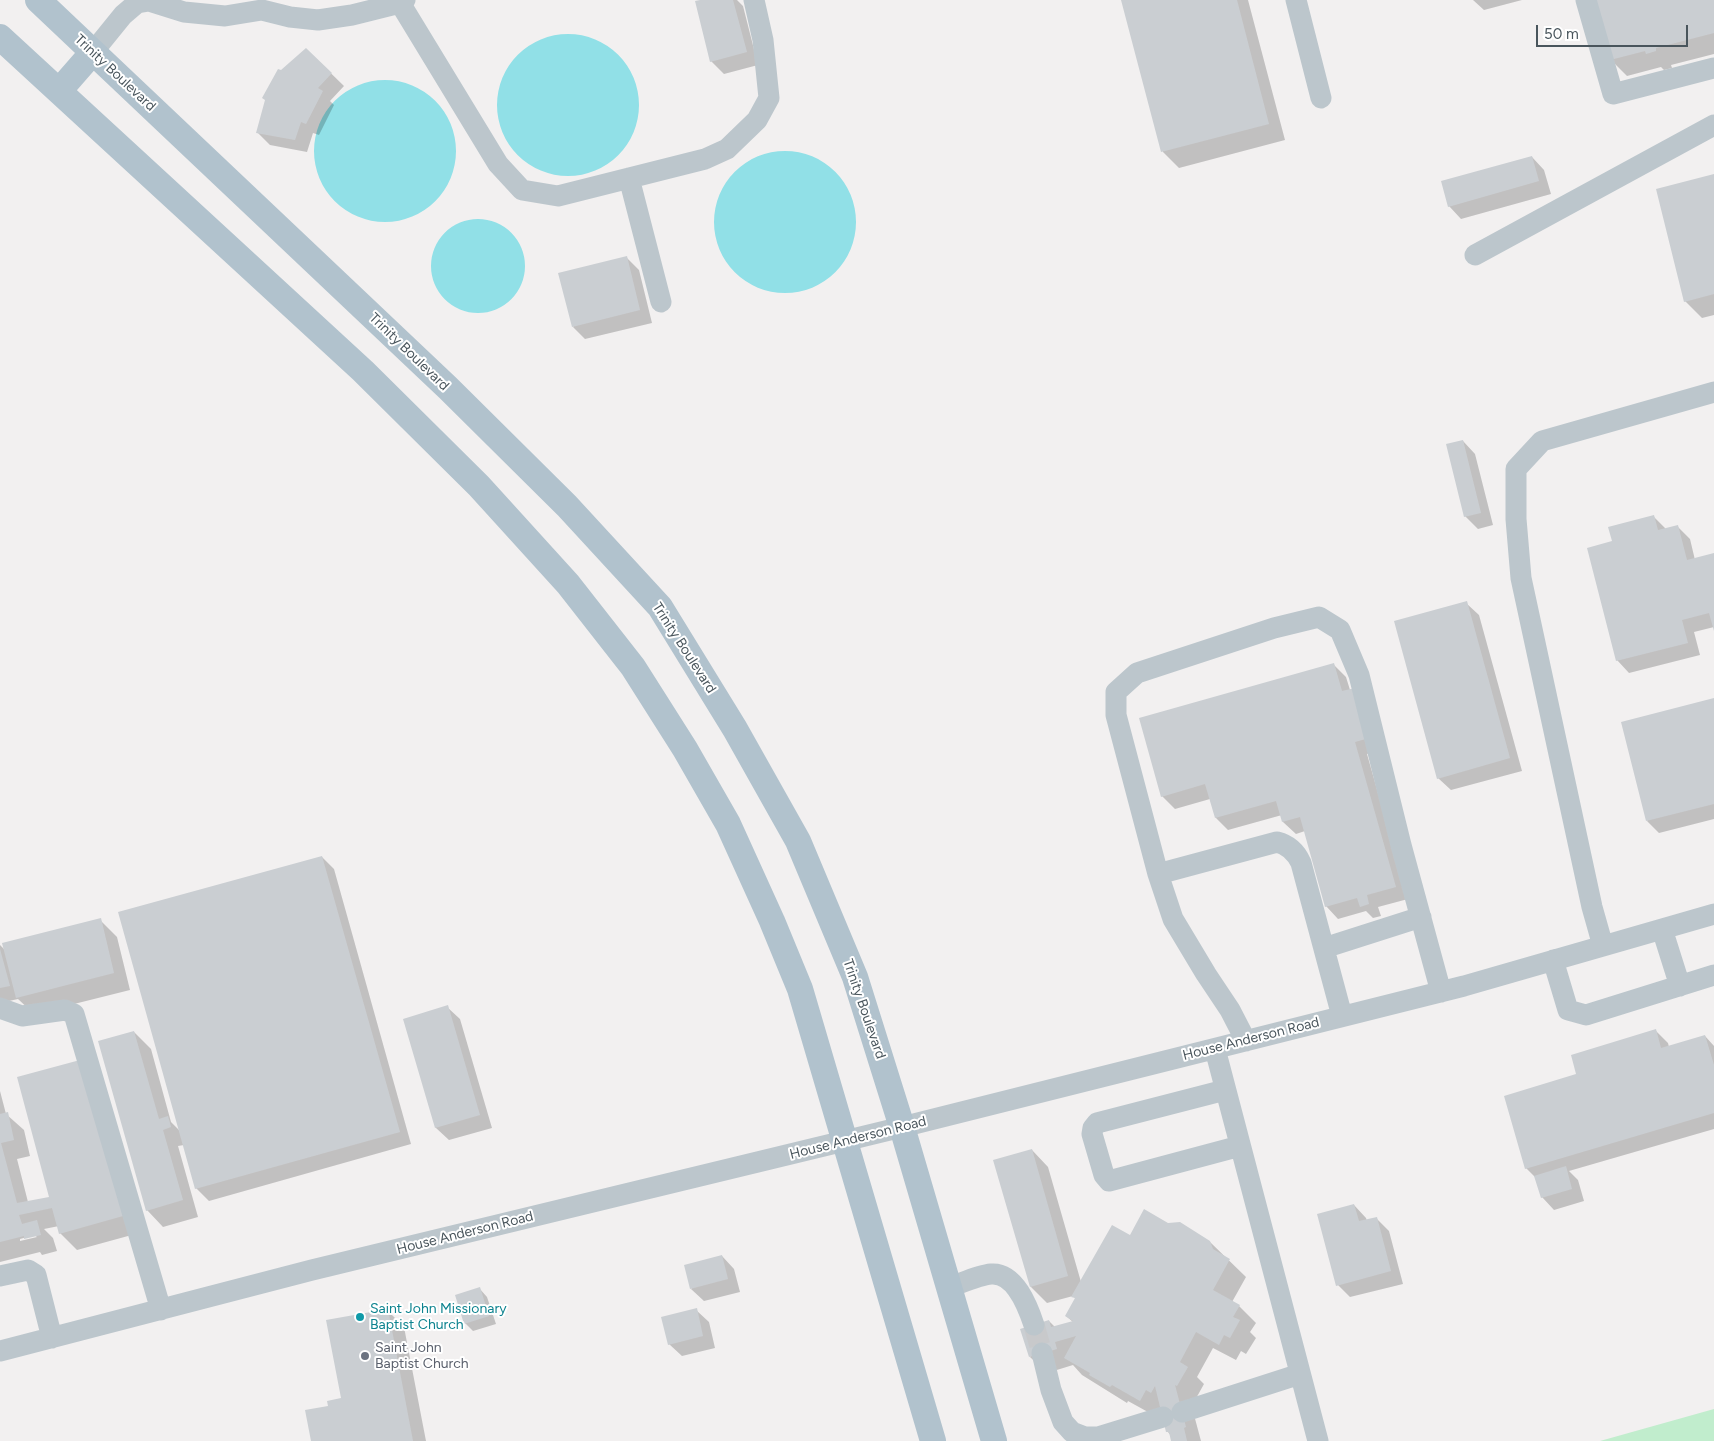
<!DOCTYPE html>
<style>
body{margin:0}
#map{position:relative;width:1714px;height:1441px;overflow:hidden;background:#f2f0f0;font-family:Figtree,sans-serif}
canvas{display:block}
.scale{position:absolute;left:1536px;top:25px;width:152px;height:22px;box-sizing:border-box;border:2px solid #49555c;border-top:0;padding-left:6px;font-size:15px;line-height:18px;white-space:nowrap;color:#49555c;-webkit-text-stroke:4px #fff;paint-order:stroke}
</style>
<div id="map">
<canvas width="1714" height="1441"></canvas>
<div class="scale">50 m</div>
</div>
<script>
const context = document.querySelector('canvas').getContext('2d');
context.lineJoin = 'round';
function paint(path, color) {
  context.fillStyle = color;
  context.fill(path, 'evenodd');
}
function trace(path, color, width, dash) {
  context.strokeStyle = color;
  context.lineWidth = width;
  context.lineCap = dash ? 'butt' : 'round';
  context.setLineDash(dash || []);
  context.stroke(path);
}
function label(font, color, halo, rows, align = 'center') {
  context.font = font + ' Figtree,sans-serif';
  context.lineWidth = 4;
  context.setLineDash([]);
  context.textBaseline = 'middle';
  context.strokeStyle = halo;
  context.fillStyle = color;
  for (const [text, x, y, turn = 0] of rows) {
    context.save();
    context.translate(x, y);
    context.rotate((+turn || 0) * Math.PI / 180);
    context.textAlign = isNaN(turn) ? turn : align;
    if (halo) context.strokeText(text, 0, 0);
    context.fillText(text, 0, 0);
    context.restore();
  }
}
paint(new Path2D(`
 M 1714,1409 L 1714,1441 L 1600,1441 Z`), '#c1edcd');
paint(new Path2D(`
 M497 105a71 71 0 1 1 142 0a71 71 0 1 1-142 0Z
 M314 151a71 71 0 1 1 142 0a71 71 0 1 1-142 0Z
 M714 222a71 71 0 1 1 142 0a71 71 0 1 1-142 0Z
 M431 266a47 47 0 1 1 94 0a47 47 0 1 1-94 0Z`), '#91e0e7');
paint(new Path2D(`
 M 704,0 L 737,0 L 743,6 L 758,65 L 724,74 L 711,61 Z
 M 1123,0 L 1248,0 L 1285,140 L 1179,168 L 1163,152 Z
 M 1473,0 L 1522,0 L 1484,10 Z
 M 1714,0 L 1714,54 L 1671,65 L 1672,68 L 1664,70 L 1661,67 L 1627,76 L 1611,60 Z
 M 306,49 L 344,86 L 330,101 L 334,105 L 319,135 L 313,133 L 307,152 L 270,145 L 257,132 L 266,100 L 281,72 Z
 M 1532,157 L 1544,170 L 1551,194 L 1461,219 L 1449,206 Z
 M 1714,175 L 1714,315 L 1702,318 L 1685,301 Z
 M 627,258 L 639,270 L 652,323 L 585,339 L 573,327 Z
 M 1463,441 L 1475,454 L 1493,525 L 1478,529 L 1465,516 Z
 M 1654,517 L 1666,529 L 1677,526 L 1690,539 L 1695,560 L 1714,555 L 1714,629 L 1714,627 L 1694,632 L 1700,655 L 1629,673 L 1617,660 L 1614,542 Z
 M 1466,603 L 1479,615 L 1522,771 L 1451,790 L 1438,778 Z
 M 1333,664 L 1346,677 L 1350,690 L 1380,750 L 1367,754 L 1408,899 L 1378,907 L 1381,916 L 1373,918 L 1366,911 L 1338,919 L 1326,906 L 1305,831 L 1296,834 L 1283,822 L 1282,815 L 1228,830 L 1216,818 L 1210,799 L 1175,809 L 1162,796 Z
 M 1714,699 L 1714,819 L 1659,833 L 1647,821 Z
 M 322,857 L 334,869 L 411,1144 L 209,1201 L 196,1188 L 184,1145 L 178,1146 L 198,1217 L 163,1227 L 147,1210 L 134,1032 L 151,1049 L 171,1122 L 180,1131 Z
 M 100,920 L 117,937 L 130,990 L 34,1014 L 18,999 L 0,1003 L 0,945 L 6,951 Z
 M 447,1007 L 460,1019 L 492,1128 L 449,1140 L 436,1128 L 404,1020 Z
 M 1656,1031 L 1668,1043 L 1669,1047 L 1705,1036 L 1714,1046 L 1714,1129 L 1569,1171 L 1578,1180 L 1584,1201 L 1554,1210 L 1542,1197 L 1536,1178 L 1526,1168 L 1578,1075 Z
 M 18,1078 L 139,1233 L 77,1250 L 60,1233 L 59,1226 L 44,1229 L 53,1238 L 57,1251 L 42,1255 L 40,1252 L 0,1262 L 0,1091 L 6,1114 L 24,1130 L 30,1156 L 17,1159 L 28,1202 L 51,1198 ZM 34,1235 L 37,1237 L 20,1241 L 20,1239 Z
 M 1032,1150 L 1048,1167 L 1081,1282 L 1130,1236 L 1167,1224 L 1210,1242 L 1246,1277 L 1232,1302 L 1239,1306 L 1256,1323 L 1250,1332 L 1256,1338 L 1246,1354 L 1241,1351 L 1236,1360 L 1213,1348 L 1197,1377 L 1204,1384 L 1194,1402 L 1190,1400 L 1201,1441 L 1173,1441 L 1171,1436 L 1168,1432 L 1162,1409 L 1157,1417 L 1128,1401 L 1127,1403 L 1082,1375 L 1073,1365 L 1047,1373 L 1030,1357 L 1049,1321 L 1055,1327 L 1073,1322 L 1066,1316 L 1076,1299 L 1073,1296 L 1047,1303 L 1031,1287 Z
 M 1354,1205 L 1366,1218 L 1367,1221 L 1376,1218 L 1389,1231 L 1403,1284 L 1350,1297 L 1338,1285 Z
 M 722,1256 L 734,1269 L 740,1292 L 704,1301 L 691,1289 Z
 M 479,1288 L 487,1297 L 496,1324 L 473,1331 L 465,1323 Z
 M 387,1310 L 404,1327 L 426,1441 L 313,1441 L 330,1407 L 343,1399 Z
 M 696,1310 L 709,1322 L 715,1348 L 682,1356 L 669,1344 Z`), '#0003');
paint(new Path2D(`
 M 700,0 L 733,0 L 747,52 L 710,62 L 695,1 Z
 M 1121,0 L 1237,0 L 1269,124 L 1161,152 Z
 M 1594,0 L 1714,0 L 1714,33 L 1656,48 L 1656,51 L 1646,54 L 1645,51 L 1610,60 Z
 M 306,48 L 332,73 L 318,88 L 323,91 L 306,124 L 301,122 L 295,140 L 256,133 L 265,100 L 262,98 L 278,69 L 281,70 Z
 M 1532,156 L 1539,181 L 1448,207 L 1441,181 Z
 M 1714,174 L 1714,294 L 1684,302 L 1656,189 Z
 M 627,256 L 640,310 L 572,327 L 558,273 Z
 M 1463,440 L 1481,513 L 1464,517 L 1446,444 Z
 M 1654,515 L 1658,530 L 1678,525 L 1687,560 L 1714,553 L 1714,631 L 1709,613 L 1682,620 L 1688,643 L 1616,661 L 1587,548 L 1612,541 L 1608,527 Z
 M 1467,601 L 1510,758 L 1437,779 L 1394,621 Z
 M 1334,663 L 1342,691 L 1355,688 L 1369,738 L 1355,742 L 1396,887 L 1367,895 L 1369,904 L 1360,907 L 1357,898 L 1325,907 L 1300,817 L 1282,822 L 1276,801 L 1215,818 L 1205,784 L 1161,797 L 1139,718 Z
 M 1714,698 L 1714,804 L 1646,821 L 1621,722 Z
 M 322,856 L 400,1132 L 195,1189 L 118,912 Z
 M 101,918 L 114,973 L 16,998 L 2,943 Z
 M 0,949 L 10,986 L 0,988 Z
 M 448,1005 L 480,1115 L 435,1128 L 403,1019 Z
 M 1656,1029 L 1661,1048 L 1705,1035 L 1714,1065 L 1714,1113 L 1525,1169 L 1504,1096 L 1576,1074 L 1571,1055 Z
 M 134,1031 L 159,1119 L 168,1116 L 171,1127 L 163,1130 L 183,1200 L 146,1211 L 98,1041 Z
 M 80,1060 L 123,1216 L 59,1234 L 52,1208 L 19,1215 L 22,1224 L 37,1220 L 41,1235 L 24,1239 L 24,1236 L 0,1242 L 0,1114 L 8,1112 L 14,1140 L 1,1143 L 17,1203 L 49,1197 L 17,1077 Z
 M 1032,1149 L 1068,1276 L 1030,1287 L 993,1160 Z
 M 1566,1166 L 1572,1189 L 1541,1198 L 1534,1176 Z
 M 1354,1204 L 1359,1221 L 1377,1217 L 1391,1271 L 1336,1286 L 1317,1214 Z
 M 1144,1209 L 1168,1223 L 1180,1222 L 1210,1241 L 1213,1249 L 1230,1259 L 1213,1290 L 1240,1305 L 1233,1317 L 1240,1320 L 1230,1338 L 1224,1335 L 1219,1345 L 1196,1332 L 1180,1362 L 1188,1367 L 1177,1386 L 1175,1385 L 1186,1427 L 1184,1428 L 1187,1441 L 1171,1441 L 1169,1432 L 1166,1432 L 1155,1386 L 1151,1393 L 1146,1390 L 1140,1401 L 1112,1385 L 1110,1387 L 1089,1375 L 1090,1373 L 1064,1358 L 1076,1336 L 1055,1342 L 1057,1349 L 1029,1357 L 1020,1329 L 1049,1320 L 1051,1327 L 1073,1321 L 1065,1316 L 1075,1298 L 1071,1297 L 1112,1225 L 1130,1235 Z
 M 722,1255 L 728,1279 L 690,1289 L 684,1265 Z
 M 480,1287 L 489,1316 L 464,1324 L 455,1295 Z
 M 697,1308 L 703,1336 L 668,1345 L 661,1317 Z
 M 388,1309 L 413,1441 L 311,1441 L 305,1410 L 328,1406 L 327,1401 L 341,1398 L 326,1320 Z`), '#caced2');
trace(new Path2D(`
 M 1034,1325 L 1042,1353`), '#c8c9cb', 21, [21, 11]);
trace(new Path2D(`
 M 1296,0 L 1321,98
 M 1586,0 L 1613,94 L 1714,68
 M 400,3 L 498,164 L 522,190 L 558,196 L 705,159 L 727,149 L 757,120 L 769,98 L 763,40 L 754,0
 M 93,52 L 123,15 L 137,3 L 149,1 L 184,12 L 225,16 L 262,10 L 290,17 L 318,20 L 352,15 L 400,3 L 405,0
 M 629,178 L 661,302
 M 1475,255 L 1714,125
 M 1158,874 L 1277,842 C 1289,845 1296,852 1301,863 L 1342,1016
 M 1662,929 L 1680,986
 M 1603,946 L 1592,907 L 1521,578 L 1516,519 L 1516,469 L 1542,441 L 1714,392
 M 1324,948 L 1421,917
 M 1553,960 L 1568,1010 L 1586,1015 L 1714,975
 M 0,1008 L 22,1016 L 65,1010 L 74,1014 L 161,1310
 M 1246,1041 L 1230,1010 L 1206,974 L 1173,919 L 1158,874 L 1116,715 L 1116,692 L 1137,673 L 1274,628 L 1319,617 L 1340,630 L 1359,675 L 1401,845 L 1441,992
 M 1215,1049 L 1318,1441
 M 1225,1090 L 1097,1123 L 1093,1128 L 1092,1134 L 1104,1175 L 1109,1181 L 1240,1146
 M 0,1276 L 28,1270 L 36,1275 L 52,1338
 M 950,1287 C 962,1283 979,1275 991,1274 C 1015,1272 1028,1307 1034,1325
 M 0,1351 L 312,1270 L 902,1127 L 1464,986 L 1714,914
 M 1042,1353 L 1051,1390 L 1063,1422 L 1072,1432 L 1085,1437 L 1098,1437 L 1163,1417
 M 1182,1412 L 1300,1374`), '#bcc6cc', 21);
trace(new Path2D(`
 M 38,0 L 448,388 L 567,506 L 660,607 L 735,729 L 798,841 L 855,977 L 902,1127 L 994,1441
 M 0,37 L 363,371 L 479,486 L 568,584 L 633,667 L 685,749 L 728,824 L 772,921 L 800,989 L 933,1441
 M 59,91 L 93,52`), '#b1c2cd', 26);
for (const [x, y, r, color] of [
 [360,1317,5,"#0f9aa8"],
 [365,1356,5,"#6b7280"]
]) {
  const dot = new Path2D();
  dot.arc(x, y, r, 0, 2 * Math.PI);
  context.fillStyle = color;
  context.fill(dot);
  trace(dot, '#fff', 2);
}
label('14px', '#49555c', '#fff', [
 ["Trinity Boulevard",115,73,43],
 ["Trinity Boulevard",409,352,44],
 ["Trinity Boulevard",684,648,57],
 ["Trinity Boulevard",864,1009,71],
 ["House Anderson Road",1251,1039,-14],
 ["House Anderson Road",858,1138,-14],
 ["House Anderson Road",465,1233,-14]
]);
label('14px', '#0d838f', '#fff', [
 ["Saint John Missionary",370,1309],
 ["Baptist Church",370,1325]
], 'left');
label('14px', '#5b616d', '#fff', [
 ["Saint John",375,1348],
 ["Baptist Church",375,1364]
], 'left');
</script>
